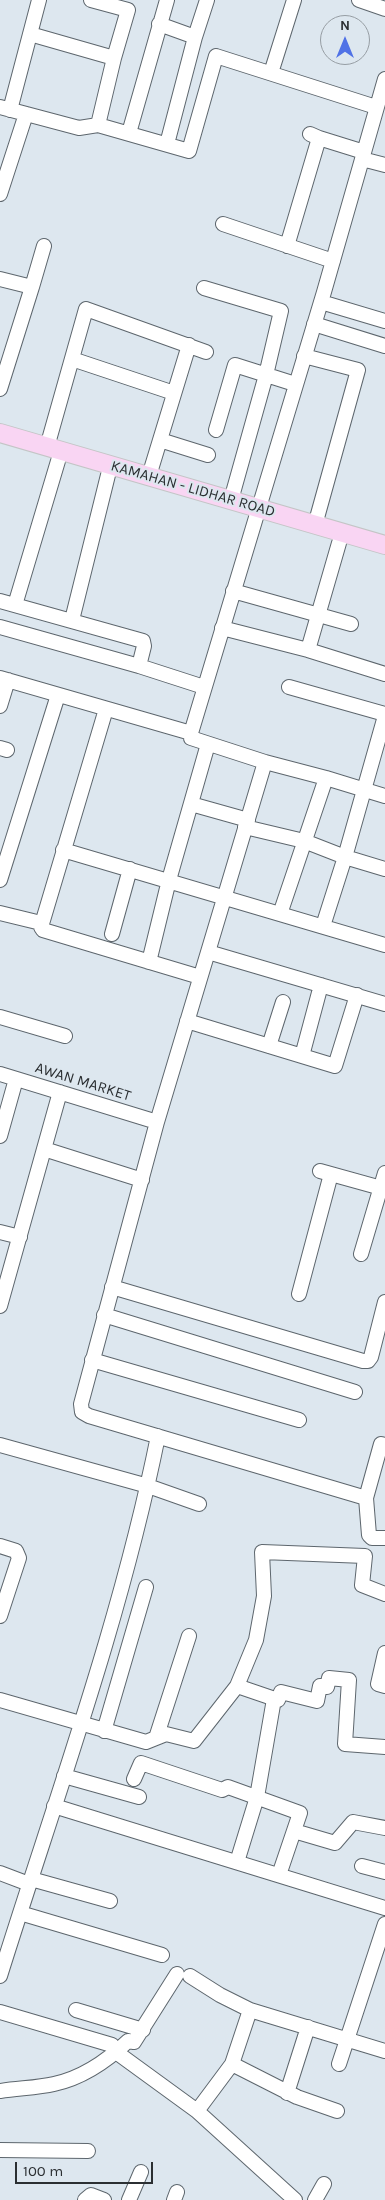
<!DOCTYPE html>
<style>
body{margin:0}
#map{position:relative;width:385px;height:2200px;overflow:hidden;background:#dde7ef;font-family:Karla,sans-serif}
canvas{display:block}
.north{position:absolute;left:320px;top:15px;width:50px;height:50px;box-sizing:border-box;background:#dde7ef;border:1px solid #969da3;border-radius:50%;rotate:0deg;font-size:14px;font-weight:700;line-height:20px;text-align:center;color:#2b2f32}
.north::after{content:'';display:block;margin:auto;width:18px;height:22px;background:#5072e6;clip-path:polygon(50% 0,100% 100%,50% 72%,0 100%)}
.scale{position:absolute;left:15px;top:2162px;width:138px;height:22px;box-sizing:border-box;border:2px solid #2b2f32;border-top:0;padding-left:6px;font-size:15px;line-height:18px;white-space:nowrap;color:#2b2f32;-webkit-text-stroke:4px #dde7ef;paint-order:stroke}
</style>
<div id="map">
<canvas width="385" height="2200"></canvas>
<div class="north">N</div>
<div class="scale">100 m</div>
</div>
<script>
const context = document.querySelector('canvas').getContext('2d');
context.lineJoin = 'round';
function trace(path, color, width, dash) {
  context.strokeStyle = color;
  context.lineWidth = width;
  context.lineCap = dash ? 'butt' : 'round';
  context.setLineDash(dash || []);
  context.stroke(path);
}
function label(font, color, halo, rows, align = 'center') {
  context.font = font + ' Karla,sans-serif';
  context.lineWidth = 4;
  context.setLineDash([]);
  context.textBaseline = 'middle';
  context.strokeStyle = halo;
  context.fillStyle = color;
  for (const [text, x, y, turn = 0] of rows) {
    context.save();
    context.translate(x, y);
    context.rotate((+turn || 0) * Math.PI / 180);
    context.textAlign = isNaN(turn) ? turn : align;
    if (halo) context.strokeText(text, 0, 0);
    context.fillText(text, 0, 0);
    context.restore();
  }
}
const minor = new Path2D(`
 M 91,0 L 128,10 L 114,58 L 98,125
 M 359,0 L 385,9
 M 159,24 L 195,37 L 207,0
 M 30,34 L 114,58
 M 271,73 L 294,0
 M 0,107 L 79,128 L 98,125 L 189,151 L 216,56 L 376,107
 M 10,110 L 39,0
 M 129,133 L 167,0
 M 319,138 L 364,152
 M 167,144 L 195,37
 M 362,159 L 385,165
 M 0,194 L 26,114
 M 223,224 L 333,261
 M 287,246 L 319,138 L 310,134
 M 0,279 L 32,287 L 0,389
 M 32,287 L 44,246
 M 204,288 L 281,311 L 266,375 L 231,500
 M 321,302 L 385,321
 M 314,324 L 385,346
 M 304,356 L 358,370 L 315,525
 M 72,359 L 174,393
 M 216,430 L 235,365 L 295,384
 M 160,440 L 208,455
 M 47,447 L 86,309 L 206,352
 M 149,476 L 189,345
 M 233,591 L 351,624
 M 0,601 L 143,641 L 144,646 L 139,666 L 204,687
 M 15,605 L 58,461
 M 72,620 L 108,475
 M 0,627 L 139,666
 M 222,628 L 308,650 L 385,674
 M 308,650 L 339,543
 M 0,678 L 191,733
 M 289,687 L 385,714
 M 0,706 L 8,680
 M 106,709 L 41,927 L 43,930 L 200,977
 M 0,748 L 7,750
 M 265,762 L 326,778 L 280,914
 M 326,778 L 385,796
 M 191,804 L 248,820
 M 245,827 L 304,841 L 345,857 L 385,716
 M 63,850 L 385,945
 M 0,880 L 58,695
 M 0,913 L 41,923
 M 323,926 L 345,857 L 385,869
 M 112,934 L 130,869
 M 208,952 L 385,1004
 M 149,962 L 169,880 L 208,744
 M 0,1017 L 65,1036
 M 187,1021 L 335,1066 L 357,995
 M 269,1046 L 283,1002
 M 302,1056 L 321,985
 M 0,1074 L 157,1122
 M 0,1136 L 16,1079
 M 44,1149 L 142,1180
 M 320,1171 L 385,1189
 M 0,1232 L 20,1237
 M 361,1254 L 385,1173
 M 112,1287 L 363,1361 L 368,1361 L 371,1357 L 385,1302
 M 299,1294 L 331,1174
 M 0,1306 L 60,1092
 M 104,1315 L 355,1392
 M 92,1360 L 299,1420
 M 0,1445 L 148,1486 L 199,1504
 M 385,1445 L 381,1444 L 366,1498 L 369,1535 L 372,1538 L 385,1538
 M 366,1498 L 89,1416 L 82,1412 L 81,1404 L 157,1122 L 265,762 L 191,738 L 191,733 L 324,292 L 385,79
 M 0,1546 L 16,1551 L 19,1558 L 0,1616
 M 385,1653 L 378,1684 L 385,1686
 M 237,1686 L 278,1700 L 281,1692 L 317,1701 L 320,1686 L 327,1687 L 329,1678 L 349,1680 L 345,1744 L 385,1747
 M 0,1700 L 146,1742 L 166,1734 L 194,1741 L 237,1686 L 256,1640 L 264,1596 L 262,1552 L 365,1556 L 362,1585 L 385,1594
 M 104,1731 L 146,1587
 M 156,1738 L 189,1636
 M 64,1776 L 139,1797
 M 134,1779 L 141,1763 L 222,1790 L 228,1787 L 300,1813 L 279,1875
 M 54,1806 L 385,1908
 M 294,1831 L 335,1843 L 353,1822 L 385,1828
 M 237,1862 L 257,1797 L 274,1699
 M 362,1866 L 385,1872
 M 0,1873 L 29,1884
 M 31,1879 L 110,1901
 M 20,1913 L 162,1955
 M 0,1976 C 56,1797 121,1620 158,1436
 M 190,1976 L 220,1995 L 250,2010 L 385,2051
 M 76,2010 L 143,2030
 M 0,2012 L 112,2045 L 116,2052 L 197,2111 L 295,2200
 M 232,2064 L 297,2097 L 337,2111
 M 339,2064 L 385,1924
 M 0,2091 C 18,2088 37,2088 54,2084 C 82,2078 108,2060 128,2041 L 134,2042 L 177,1974
 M 287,2093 L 308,2027
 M 197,2111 L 232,2064 L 250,2010
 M 0,2150 L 88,2151
 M 85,2200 L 91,2195 L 104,2200
 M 129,2200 L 141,2172
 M 174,2200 L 177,2192
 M 315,2200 L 324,2184`);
const major = new Path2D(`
 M 0,433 L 385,545`);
trace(minor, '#5d666d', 16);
trace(major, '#c4c5c6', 20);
trace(minor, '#fff', 14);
trace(major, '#f9d5f3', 18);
label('15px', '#2b2f32', '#dde7ef', [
 ["KAMAHAN - LIDHAR ROAD",193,489,16],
 ["AWAN MARKET",83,1082,17]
]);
</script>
